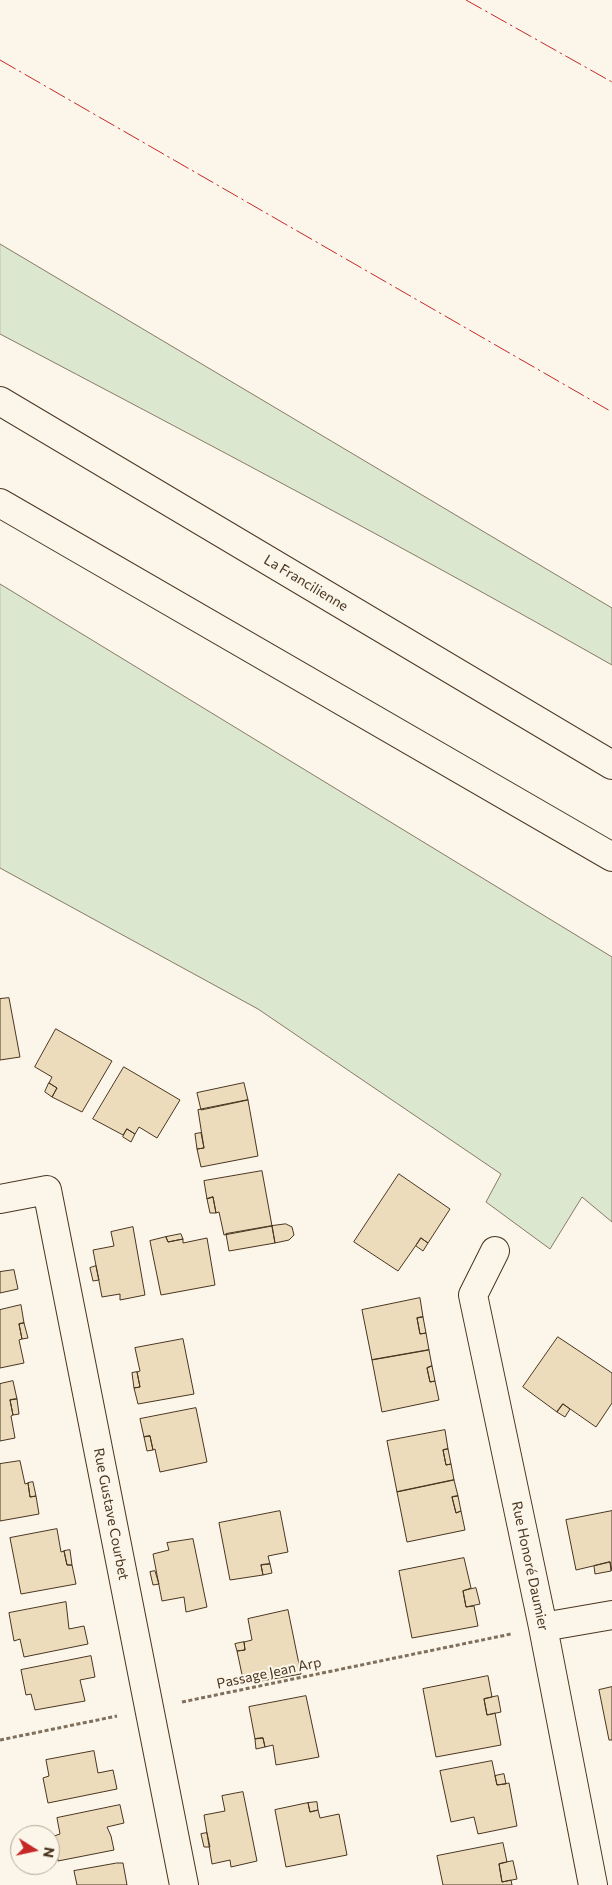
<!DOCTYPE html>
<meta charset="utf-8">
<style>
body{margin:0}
#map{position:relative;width:612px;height:1885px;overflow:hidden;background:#fbf6e9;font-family:Commissioner,sans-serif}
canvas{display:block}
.north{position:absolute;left:10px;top:1825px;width:50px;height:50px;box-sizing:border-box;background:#fbf6e9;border:1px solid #b4a999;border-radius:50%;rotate:100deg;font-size:14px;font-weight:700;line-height:20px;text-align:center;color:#4a3520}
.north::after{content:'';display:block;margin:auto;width:18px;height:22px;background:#c62828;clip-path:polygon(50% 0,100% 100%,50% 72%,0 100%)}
</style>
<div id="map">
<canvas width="612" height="1885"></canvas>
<div class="north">N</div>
</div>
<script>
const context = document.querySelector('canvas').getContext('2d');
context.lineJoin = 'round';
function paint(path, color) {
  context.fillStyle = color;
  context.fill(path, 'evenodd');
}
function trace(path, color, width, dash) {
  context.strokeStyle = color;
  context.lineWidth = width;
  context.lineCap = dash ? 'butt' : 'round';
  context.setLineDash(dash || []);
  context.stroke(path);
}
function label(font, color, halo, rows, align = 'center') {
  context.font = font + ' Commissioner,sans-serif';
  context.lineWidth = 4;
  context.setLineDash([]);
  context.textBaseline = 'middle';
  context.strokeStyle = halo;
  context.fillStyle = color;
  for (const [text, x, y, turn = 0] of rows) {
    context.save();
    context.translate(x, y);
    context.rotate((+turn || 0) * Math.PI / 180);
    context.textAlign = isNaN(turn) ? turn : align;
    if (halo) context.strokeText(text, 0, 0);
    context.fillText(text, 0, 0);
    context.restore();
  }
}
const green = new Path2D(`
 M 0,244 L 612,608 L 612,665 C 410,550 205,442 0,334 Z
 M 0,584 L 612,957 L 612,1222 L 582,1197 L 550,1249 L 486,1202 L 501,1174 L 258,1009 L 0,868 Z`);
paint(green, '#dce7d0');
trace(green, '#887966', 1);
const building = new Path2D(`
 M 9,998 L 20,1057 L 0,1060 L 0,999 Z
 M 56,1029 L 112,1061 L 82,1112 L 52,1097 L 57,1088 L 49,1083 L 52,1077 L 35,1067 Z
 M 124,1067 L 180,1100 L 157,1138 L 139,1127 L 135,1134 L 127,1129 L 123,1135 L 93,1119 Z
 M 49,1083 L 57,1088 L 52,1097 L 45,1092 Z
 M 244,1083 L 248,1100 L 201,1110 L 197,1093 Z
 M 248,1100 L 258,1156 L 201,1167 L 197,1149 L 204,1148 L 198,1110 Z
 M 127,1129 L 135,1134 L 131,1142 L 123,1137 Z
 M 201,1133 L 204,1148 L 197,1149 L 195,1134 Z
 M 262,1171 L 272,1226 L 224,1235 L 219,1212 L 216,1213 L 213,1197 L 207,1199 L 204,1181 Z
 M 399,1174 L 450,1209 L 428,1243 L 421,1238 L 398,1271 L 354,1242 Z
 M 213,1197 L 216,1213 L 210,1213 L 207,1199 Z
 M 286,1224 L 292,1227 L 294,1235 L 289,1240 L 275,1243 L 272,1226 Z
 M 272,1226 L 275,1243 L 229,1251 L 226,1234 Z
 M 133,1227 L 145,1295 L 120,1300 L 120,1294 L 102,1297 L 93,1250 L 114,1246 L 111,1232 Z
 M 181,1234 L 183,1239 L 168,1242 L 166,1237 Z
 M 166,1237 L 168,1242 L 183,1239 L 183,1243 L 207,1238 L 215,1285 L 161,1295 L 150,1241 Z
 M 421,1238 L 428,1243 L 423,1251 L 416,1246 Z
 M 96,1266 L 99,1280 L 93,1281 L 90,1268 Z
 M 14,1270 L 18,1289 L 0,1293 L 0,1272 Z
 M 420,1298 L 423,1317 L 417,1318 L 420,1334 L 426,1333 L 429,1350 L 372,1360 L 362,1310 Z
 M 21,1305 L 24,1323 L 19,1324 L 22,1339 L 19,1340 L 24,1363 L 0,1368 L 0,1310 Z
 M 423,1317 L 426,1333 L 420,1334 L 417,1318 Z
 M 24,1323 L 28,1338 L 22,1339 L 19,1324 Z
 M 558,1337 L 612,1373 L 612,1403 L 596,1427 L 563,1404 L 557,1412 L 523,1387 Z
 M 183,1339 L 194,1394 L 138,1404 L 134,1388 L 140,1387 L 137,1372 L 140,1371 L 135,1348 Z
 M 429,1350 L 432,1366 L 427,1368 L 430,1382 L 435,1381 L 439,1400 L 382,1412 L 372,1360 Z
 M 432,1366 L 435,1381 L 430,1382 L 427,1368 Z
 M 137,1372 L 140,1387 L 134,1388 L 132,1373 Z
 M 13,1381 L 17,1399 L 10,1400 L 13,1415 L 11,1416 L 15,1438 L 0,1441 L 0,1384 Z
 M 17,1399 L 19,1414 L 13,1415 L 10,1400 Z
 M 563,1404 L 570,1409 L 565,1417 L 557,1412 Z
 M 196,1408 L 207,1462 L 160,1472 L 155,1449 L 153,1450 L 150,1436 L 144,1437 L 140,1419 Z
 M 445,1430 L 448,1449 L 443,1450 L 446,1465 L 451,1464 L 454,1480 L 397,1492 L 387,1441 Z
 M 150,1436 L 153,1450 L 147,1451 L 144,1437 Z
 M 448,1449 L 451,1464 L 446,1465 L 443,1450 Z
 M 20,1461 L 25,1484 L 28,1483 L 30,1497 L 36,1496 L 39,1514 L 0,1521 L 0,1464 Z
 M 454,1480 L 458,1496 L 452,1497 L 456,1513 L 461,1511 L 465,1530 L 407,1542 L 397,1492 Z
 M 33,1482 L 36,1496 L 30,1497 L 28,1483 Z
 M 458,1496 L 461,1511 L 456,1513 L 452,1497 Z
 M 280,1511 L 288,1552 L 268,1556 L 270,1564 L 261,1565 L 263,1575 L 230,1580 L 219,1523 Z
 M 612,1511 L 612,1571 L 610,1562 L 576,1570 L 566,1520 Z
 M 57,1529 L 61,1552 L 64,1551 L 67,1565 L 72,1565 L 76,1584 L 21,1594 L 10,1538 Z
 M 193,1539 L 207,1607 L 186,1612 L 184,1597 L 162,1601 L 153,1554 L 169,1550 L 167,1543 Z
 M 70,1550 L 72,1565 L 67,1565 L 64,1551 Z
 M 464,1558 L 471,1588 L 463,1591 L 466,1607 L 474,1606 L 478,1626 L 412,1638 L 399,1571 Z
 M 610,1562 L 611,1571 L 595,1574 L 594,1566 Z
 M 270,1564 L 272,1573 L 263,1575 L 261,1565 Z
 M 155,1571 L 159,1584 L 153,1585 L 150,1572 Z
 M 476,1588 L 480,1604 L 466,1607 L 463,1591 Z
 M 66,1602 L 69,1629 L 84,1626 L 88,1644 L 24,1657 L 20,1639 L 14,1641 L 9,1613 Z
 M 288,1610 L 301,1674 L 244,1684 L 237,1651 L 245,1650 L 244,1642 L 252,1640 L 248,1619 Z
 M 244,1642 L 245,1650 L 237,1651 L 235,1644 Z
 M 91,1656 L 95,1677 L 80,1680 L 85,1701 L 35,1710 L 31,1694 L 26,1695 L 21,1670 Z
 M 488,1676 L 492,1697 L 484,1699 L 487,1715 L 495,1713 L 501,1745 L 436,1757 L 423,1689 Z
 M 612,1687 L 612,1740 L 609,1740 L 599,1690 Z
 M 306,1696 L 319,1757 L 276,1765 L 273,1745 L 265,1747 L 263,1738 L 255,1739 L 249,1707 Z
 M 498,1696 L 501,1712 L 487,1715 L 484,1699 Z
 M 263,1738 L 265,1747 L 256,1749 L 255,1739 Z
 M 94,1751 L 98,1773 L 113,1770 L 117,1789 L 48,1803 L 43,1778 L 49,1776 L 46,1760 Z
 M 492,1761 L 497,1785 L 509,1783 L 517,1826 L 478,1834 L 474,1817 L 451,1822 L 440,1771 Z
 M 504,1774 L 506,1784 L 497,1785 L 495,1776 Z
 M 243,1792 L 257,1861 L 231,1867 L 230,1860 L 212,1864 L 204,1815 L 225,1811 L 222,1796 Z
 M 317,1802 L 318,1810 L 310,1812 L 308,1803 Z
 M 308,1803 L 310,1812 L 318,1810 L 320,1818 L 339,1814 L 347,1855 L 286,1867 L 275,1810 Z
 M 120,1805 L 124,1823 L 107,1827 L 111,1836 L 114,1850 L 58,1861 L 54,1836 L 60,1834 L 57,1818 Z
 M 207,1833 L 210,1847 L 204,1847 L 201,1834 Z
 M 503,1843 L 507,1862 L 499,1864 L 502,1882 L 511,1880 L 512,1885 L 443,1885 L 437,1856 Z
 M 513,1861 L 517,1879 L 502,1882 L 499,1864 Z
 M 117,1863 L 123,1863 L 127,1885 L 77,1885 L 74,1871 Z`);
paint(building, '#ecdcbc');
trace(building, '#4a3520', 1);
const minor = new Path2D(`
 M 0,1199 L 47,1190 L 184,1885
 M 495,1251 L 473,1295 L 543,1627 L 593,1885
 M 543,1627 L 612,1615`);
const highway = new Path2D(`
 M 0,401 L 612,765
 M 0,503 L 612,857`);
trace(minor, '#4a3520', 30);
trace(highway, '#4a3520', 30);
trace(new Path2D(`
 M 182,1702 L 511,1634
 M 0,1740 L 117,1716`), '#7f6f5c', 3, [4, 2.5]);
trace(minor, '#fbf6e9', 28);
trace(highway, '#fbf6e9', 28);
trace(new Path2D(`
 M 466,0 L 612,82
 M 0,60 L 612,412`), '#c62828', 1, [18, 4, 2.5, 4]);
label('14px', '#4a3520', '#fbf6e9', [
 ["La Francilienne",306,583,31],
 ["Rue Gustave Courbet",111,1514,79],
 ["Rue Honoré Daumier",530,1566,78],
 ["Passage Jean Arp",269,1673,-12]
]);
</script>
